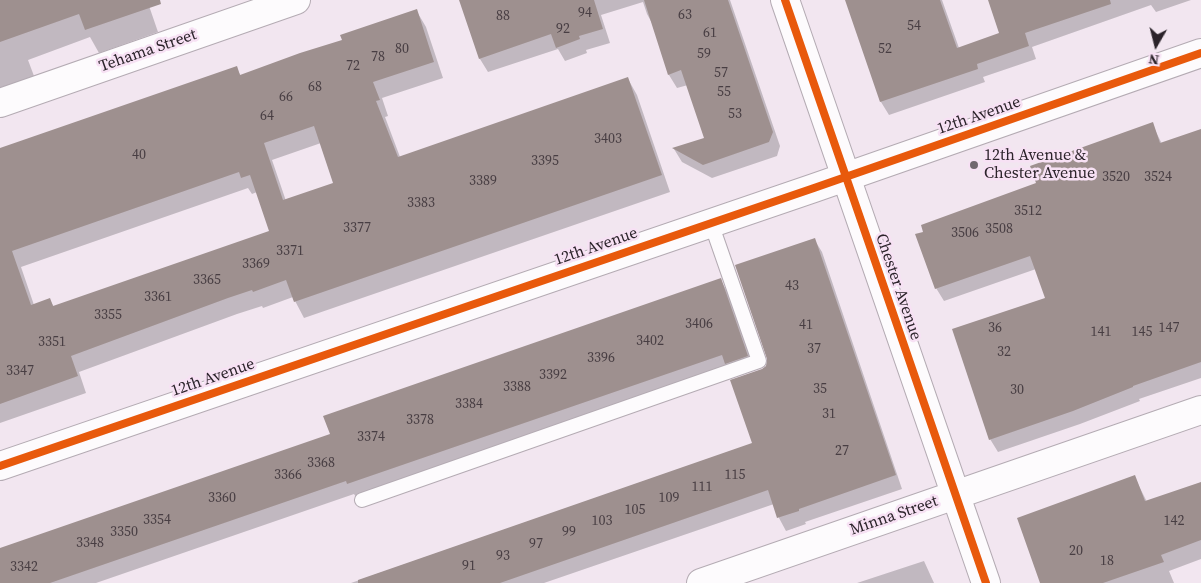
<!DOCTYPE html>
<style>
body{margin:0}
#map{position:relative;width:1201px;height:583px;overflow:hidden;background:#f2e6f0;font-family:"Source Serif 4",serif}
canvas{display:block}
.north{position:absolute;left:1131px;top:20px;width:50px;height:50px;-webkit-text-stroke:4px #f7e1f4;paint-order:stroke;rotate:188deg;font-size:14px;font-weight:700;line-height:20px;text-align:center;color:#2b232a}
.north::after{content:'';display:block;margin:auto;width:18px;height:22px;background:#2b232a;clip-path:polygon(50% 0,100% 100%,50% 72%,0 100%)}
</style>
<div id="map">
<canvas width="1201" height="583"></canvas>
<div class="north">N</div>
</div>
<script>
const context = document.querySelector('canvas').getContext('2d');
context.lineJoin = 'round';
function paint(path, color) {
  context.fillStyle = color;
  context.fill(path, 'evenodd');
}
function trace(path, color, width, dash) {
  context.strokeStyle = color;
  context.lineWidth = width;
  context.lineCap = dash ? 'butt' : 'round';
  context.setLineDash(dash || []);
  context.stroke(path);
}
function label(font, color, halo, rows, align = 'center') {
  context.font = font + ' "Source Serif 4",serif';
  context.lineWidth = 5;
  context.setLineDash([]);
  context.textBaseline = 'middle';
  context.strokeStyle = halo;
  context.fillStyle = color;
  for (const [text, x, y, turn = 0] of rows) {
    context.save();
    context.translate(x, y);
    context.rotate((+turn || 0) * Math.PI / 180);
    context.textAlign = isNaN(turn) ? turn : align;
    if (halo) context.strokeText(text, 0, 0);
    context.fillText(text, 0, 0);
    context.restore();
  }
}
paint(new Path2D(`
 M 0,0 L 147,0 L 158,32 L 99,53 L 90,37 L 28,60 L 34,76 L 0,88 Z
 M 460,0 L 730,0 L 780,146 L 777,156 L 712,178 L 682,162 L 674,149 L 706,138 L 688,85 L 677,88 L 669,75 L 653,25 L 647,14 L 643,2 L 601,15 L 610,43 L 586,50 L 587,53 L 565,61 L 558,49 L 488,72 L 480,59 Z
 M 846,0 L 942,0 L 959,48 L 1000,34 L 989,0 L 1191,0 L 1156,12 L 1151,5 L 1032,47 L 1036,59 L 983,77 L 985,82 L 889,115 L 881,102 Z
 M 416,10 L 426,27 L 443,78 L 382,98 L 388,116 L 385,117 L 400,157 L 628,79 L 637,95 L 670,192 L 304,318 L 293,297 L 263,308 L 262,306 L 237,314 L 79,372 L 86,393 L 0,423 L 0,150 L 236,68 L 241,76 L 344,41 ZM 321,143 L 335,184 L 286,201 L 272,160 ZM 248,188 L 252,194 L 257,192 L 271,231 L 54,307 L 50,300 L 34,305 L 21,267 Z
 M 1152,124 L 1162,144 L 1201,130 L 1201,378 L 1139,399 L 1140,401 L 1080,424 L 998,452 L 990,439 L 1046,299 L 1036,269 L 944,301 L 936,288 L 1038,184 Z
 M 814,239 L 822,252 L 902,489 L 805,522 L 806,524 L 786,531 L 779,518 L 774,504 L 544,583 L 351,583 L 754,443 L 767,367 Z
 M 720,279 L 728,293 L 755,369 L 356,497 L 354,494 L 96,583 L 0,583 L 0,550 L 331,435 Z
 M 1134,476 L 1147,502 L 1201,483 L 1201,559 L 1169,571 L 1174,583 L 1041,583 Z
 M 924,561 L 934,583 L 857,583 Z`), '#0003');
paint(new Path2D(`
 M 0,0 L 160,0 L 161,4 L 85,30 L 79,14 L 0,42 Z
 M 459,0 L 594,0 L 603,29 L 579,36 L 580,39 L 556,48 L 551,34 L 479,59 Z
 M 644,0 L 728,0 L 773,132 L 769,142 L 703,165 L 672,148 L 704,138 L 681,70 L 668,75 Z
 M 845,0 L 940,0 L 957,48 L 999,33 L 988,0 L 1110,0 L 1111,4 L 1025,33 L 1029,46 L 977,64 L 978,69 L 880,102 Z
 M 417,9 L 434,62 L 373,82 L 380,100 L 376,101 L 398,157 L 628,77 L 662,175 L 294,302 L 286,280 L 253,292 L 252,290 L 228,298 L 71,356 L 78,376 L 0,404 L 0,148 L 237,66 L 240,75 L 300,53 L 342,40 L 340,35 ZM 314,126 L 333,183 L 283,200 L 264,143 ZM 239,172 L 241,178 L 250,175 L 269,231 L 53,306 L 50,298 L 31,305 L 12,251 Z
 M 1153,122 L 1160,143 L 1201,129 L 1201,362 L 1133,386 L 1133,387 L 1073,411 L 989,440 L 952,329 L 1045,298 L 1030,256 L 935,289 L 915,234 L 923,232 L 921,225 L 1036,183 L 1030,166 Z
 M 815,238 L 896,475 L 799,509 L 799,511 L 777,518 L 768,490 L 500,583 L 358,583 L 358,580 L 752,443 L 730,380 L 762,369 L 766,366 L 767,359 L 735,265 Z
 M 721,278 L 748,356 L 725,364 L 722,355 L 347,484 L 346,481 L 50,583 L 0,583 L 0,548 L 330,434 L 323,416 Z
 M 1135,475 L 1145,501 L 1201,482 L 1201,540 L 1161,555 L 1164,562 L 1103,583 L 1040,583 L 1017,518 Z`), '#9e908f');
const service = new Path2D(`
 M 362,500 L 759,361 L 711,223`);
const minor = new Path2D(`
 M 785,0 L 986,583
 M 0,103 L 296,0
 M 0,466 L 814,188 L 1201,53
 M 701,583 L 1201,410`);
trace(service, '#b4abb3', 16);
trace(minor, '#b4abb3', 30);
trace(service, '#fdfbfd', 14);
trace(minor, '#fdfbfd', 28);
trace(new Path2D(`
 M 785,0 L 986,583
 M 0,466 L 814,188 L 1201,53`), '#e8590c', 8);
for (const [x, y, r, color] of [
 [974,165,5,"#71676f"]
]) {
  const dot = new Path2D();
  dot.arc(x, y, r, 0, 2 * Math.PI);
  context.fillStyle = color;
  context.fill(dot);
  trace(dot, '#f7e1f4', 2);
}
label('14px', '#483e43', null, [
 ["94",585,13],
 ["63",685,15],
 ["88",503,16],
 ["54",914,26],
 ["92",563,29],
 ["61",710,33],
 ["80",402,49],
 ["52",885,49],
 ["59",704,54],
 ["78",378,57],
 ["72",353,66],
 ["57",721,73],
 ["68",315,87],
 ["55",724,92],
 ["66",286,97],
 ["53",735,114],
 ["64",267,116],
 ["3403",608,139],
 ["40",139,155],
 ["3395",545,161],
 ["3520",1116,177],
 ["3524",1158,177],
 ["3389",483,181],
 ["3383",421,203],
 ["3512",1028,211],
 ["3377",357,228],
 ["3508",999,229],
 ["3506",965,233],
 ["3371",290,251],
 ["3369",256,264],
 ["3365",207,280],
 ["43",792,286],
 ["3361",158,297],
 ["3355",108,315],
 ["3406",699,324],
 ["41",806,325],
 ["36",995,328],
 ["147",1169,328],
 ["141",1101,332],
 ["145",1142,332],
 ["3402",650,341],
 ["3351",52,342],
 ["37",814,349],
 ["32",1004,352],
 ["3396",601,358],
 ["3347",20,371],
 ["3392",553,375],
 ["3388",517,387],
 ["35",820,389],
 ["30",1017,390],
 ["3384",469,404],
 ["31",829,414],
 ["3378",420,420],
 ["3374",371,437],
 ["27",842,451],
 ["3368",321,463],
 ["3366",288,475],
 ["115",735,475],
 ["111",702,487],
 ["3360",222,498],
 ["109",669,498],
 ["105",635,510],
 ["3354",157,520],
 ["103",602,521],
 ["142",1174,521],
 ["3350",124,532],
 ["99",569,532],
 ["3348",90,543],
 ["97",536,544],
 ["20",1076,551],
 ["93",503,556],
 ["18",1107,561],
 ["91",469,566],
 ["3342",24,567]
]);
label('16px', '#2b232a', '#f7e1f4', [
 ["Tehama Street",148,51,-19],
 ["12th Avenue",979,116,-19],
 ["12th Avenue",596,247,-19],
 ["Chester Avenue",898,287,71],
 ["12th Avenue",213,378,-19],
 ["Minna Street",894,516,-19]
]);
label('16px', '#2b232a', '#f7e1f4', [
 ["12th Avenue &",984,156],
 ["Chester Avenue",984,174]
], 'left');
</script>
